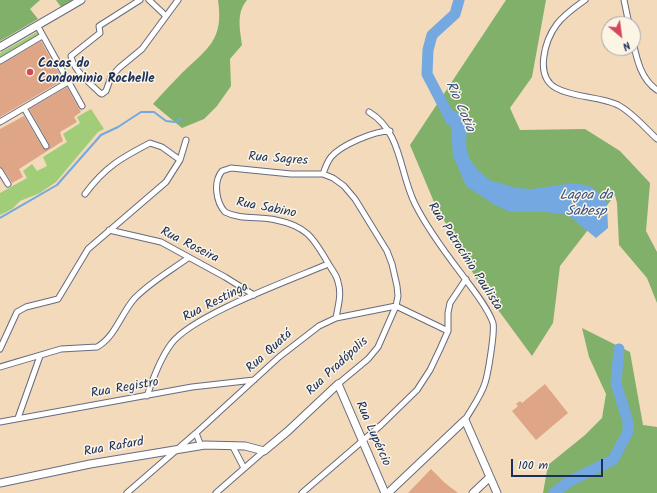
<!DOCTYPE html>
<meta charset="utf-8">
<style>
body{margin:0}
#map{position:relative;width:657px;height:493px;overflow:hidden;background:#f3dabb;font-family:Kalam,sans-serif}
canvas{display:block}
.north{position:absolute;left:601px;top:16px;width:40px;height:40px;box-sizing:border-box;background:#fcf5e5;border:1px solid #a2a6af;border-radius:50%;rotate:151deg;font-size:11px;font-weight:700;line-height:16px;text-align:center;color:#1b2f5e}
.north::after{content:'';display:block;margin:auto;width:14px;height:18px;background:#d1495b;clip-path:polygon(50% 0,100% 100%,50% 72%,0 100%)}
.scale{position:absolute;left:511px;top:459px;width:92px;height:18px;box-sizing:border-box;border:2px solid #1b2f5e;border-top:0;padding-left:5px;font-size:12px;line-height:14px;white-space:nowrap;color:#1b2f5e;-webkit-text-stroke:3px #fcf5e5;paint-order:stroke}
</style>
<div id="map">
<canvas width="657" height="493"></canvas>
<div class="north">N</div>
<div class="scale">100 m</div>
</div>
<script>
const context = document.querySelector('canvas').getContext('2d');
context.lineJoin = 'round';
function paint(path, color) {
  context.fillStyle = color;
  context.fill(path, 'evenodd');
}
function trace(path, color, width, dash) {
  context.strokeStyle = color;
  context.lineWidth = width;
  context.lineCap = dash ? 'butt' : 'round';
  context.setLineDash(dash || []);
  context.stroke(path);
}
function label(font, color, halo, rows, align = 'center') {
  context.font = font + ' Kalam,sans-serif';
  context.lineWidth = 3;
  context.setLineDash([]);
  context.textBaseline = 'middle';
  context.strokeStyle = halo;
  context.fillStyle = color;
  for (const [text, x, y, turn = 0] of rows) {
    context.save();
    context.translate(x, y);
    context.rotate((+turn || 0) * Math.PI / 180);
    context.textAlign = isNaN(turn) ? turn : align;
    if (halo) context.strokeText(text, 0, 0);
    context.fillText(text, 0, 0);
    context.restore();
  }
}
paint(new Path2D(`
 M 37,32 L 39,36 L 0,59 L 0,53 Z
 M 91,109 L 104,129 L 98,132 L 56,182 L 40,193 L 20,201 L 12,209 L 0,215 L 0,193 L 27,178 L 23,171 L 32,164 L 37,171 L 47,166 L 43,157 L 67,142 L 63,134 L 80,123 L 77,117 Z`), '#a1cd79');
paint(new Path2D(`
 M 0,0 L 40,0 L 30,9 L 38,19 L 0,41 Z
 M 56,0 L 73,0 L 61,7 Z
 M 218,0 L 247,0 C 236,13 240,29 242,45 L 230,59 L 231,86 L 217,106 L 204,119 L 182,128 L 153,104 C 162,94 172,83 182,73 C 208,48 224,40 218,0 Z
 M 506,0 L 546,0 L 532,77 L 510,108 L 520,130 L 585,129 L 620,151 L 650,183 L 646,231 L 657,252 L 657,303 L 647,278 L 619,245 L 617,203 L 615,195 L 560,266 L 553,323 L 532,356 L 479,284 L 434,202 L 410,145 Z
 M 582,328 L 630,352 L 643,425 L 657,427 L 657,493 L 543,493 L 548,465 L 585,435 L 602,418 L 606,394 L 589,357 Z`), '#80b069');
paint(new Path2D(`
 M 445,107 L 461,114 L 467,124 L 466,145 L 469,158 L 476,168 L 489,180 L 517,188 L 531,189 L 574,183 L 590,186 L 605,198 L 607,204 L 608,228 L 596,238 L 568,215 L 546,212 L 510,212 L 495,205 L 466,186 L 453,156 L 451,128 Z`), '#73a8e0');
trace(new Path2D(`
 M 0,218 L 57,185 L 101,135 L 118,127 L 141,112 L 154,112 L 166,121 L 175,122 L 181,119`), '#73a8e0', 2);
trace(new Path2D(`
 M 451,120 L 427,74 L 428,50 L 432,35 L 455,14 L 459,0
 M 554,493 L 570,481 L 613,460 L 628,432 L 628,422 L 616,383 L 619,349`), '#73a8e0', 11);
paint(new Path2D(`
 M 41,41 L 63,80 L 0,117 L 0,65 Z
 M 67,87 L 81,112 L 74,117 L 77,122 L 60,132 L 63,141 L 19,169 L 23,177 L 12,183 L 3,169 L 0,167 L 0,129 L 24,116 L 43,148 L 48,149 L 49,144 L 29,109 Z
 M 545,384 L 568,413 L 536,440 L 512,411 L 518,406 L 516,404 L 520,401 L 522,403 Z
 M 431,469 L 445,483 L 458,493 L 408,493 Z`), '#dea686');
const street = new Path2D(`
 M 140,0 L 99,26 L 100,33 L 71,56 C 73,70 90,83 100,93 L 102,94 L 106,91 L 111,77 L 119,68 L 142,49 L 178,0
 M 149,0 L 166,16
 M 585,0 C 575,7 564,15 557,24 C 545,40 534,76 556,88 C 574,98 599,96 618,105 C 633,113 645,128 657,139
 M 624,0 L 629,24
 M 37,25 L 82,106
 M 633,42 C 637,60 641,79 657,90
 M 0,61 L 42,36
 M 24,108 L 46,146
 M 369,112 C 402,132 399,172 415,204 C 427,228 444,251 460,272 C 470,286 488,307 493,323 C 495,332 488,374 485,383 C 481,396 472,408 465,420
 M 0,122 L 68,82
 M 0,171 L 8,184
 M 323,174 C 325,168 327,162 331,157 C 341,145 374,131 390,131
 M 85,194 C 105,167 121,158 150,143 L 162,147 L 180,160
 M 109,230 L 161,242 L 225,277 L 254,295
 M 336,318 C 338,306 342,294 338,282 C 337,275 331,269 328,263 C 313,237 306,226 276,220 C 260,216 240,220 225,212 C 216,202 213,182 222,171 L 231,168 L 291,174 L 323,174 L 333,178 L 344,186 L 355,199 L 387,251 L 392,264 L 397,286 L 398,296 L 396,306 L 378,347 L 368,359 L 338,384
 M 0,349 L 17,312 L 26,307 L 58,299 L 88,249 L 166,182 L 180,160 L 186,140
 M 0,367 L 61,349 L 97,347 C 115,337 121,314 134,299 C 149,283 170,271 188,258
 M 147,396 C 153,378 160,359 171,344 C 192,315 293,279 328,264
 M 18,418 L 40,356
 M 0,422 L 192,387 L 254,380
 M 196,433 L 201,446
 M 232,445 L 244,468
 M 127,493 L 196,433 L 279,357 L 319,326 L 336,318 L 396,306 L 448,331
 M 216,493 L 264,451
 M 302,493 L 381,425 L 417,390 L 430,370 L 440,349 L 448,331 L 448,313 L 450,303 L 466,279`);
const secondary = new Path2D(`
 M 0,47 L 81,0
 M 0,483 L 90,464 L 205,445 L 245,446 L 264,451 L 288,431 L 338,384 L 385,493
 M 388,493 L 465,420 L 497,493
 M 473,493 L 490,477`);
trace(street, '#676b7f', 7);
trace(secondary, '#676b7f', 9);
trace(street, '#fff', 5);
trace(secondary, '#fff', 7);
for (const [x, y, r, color] of [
 [30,72,4,"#d1495b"]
]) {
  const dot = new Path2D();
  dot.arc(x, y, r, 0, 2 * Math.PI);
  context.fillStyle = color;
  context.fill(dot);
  trace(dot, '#fcf5e5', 1.5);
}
label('bold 13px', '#1b2f5e', '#fcf5e5', [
 ["Casas do",38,65],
 ["Condominio Rochelle",38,80]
], 'left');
label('13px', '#1b2f5e', '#fcf5e5', [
 ["Rua Sagres",278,160,4],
 ["Rua Sabino",266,209,11],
 ["Rua Roseira",189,246,27],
 ["Rua Patrocínio Paulista",464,257,57],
 ["Rua Restinga",216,303,-27],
 ["Rua Quatá",270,352,-42],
 ["Rua Pradópolis",338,367,-43],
 ["Rua Registro",125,389,-10],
 ["Rua Lupércio",372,434,66],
 ["Rua Rafard",114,448,-10]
]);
label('italic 14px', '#355385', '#fcf5e5', [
 ["Rio Cotia",459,107,66],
 ["Lagoa da",586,197],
 ["Sabesp",586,213]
]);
</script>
